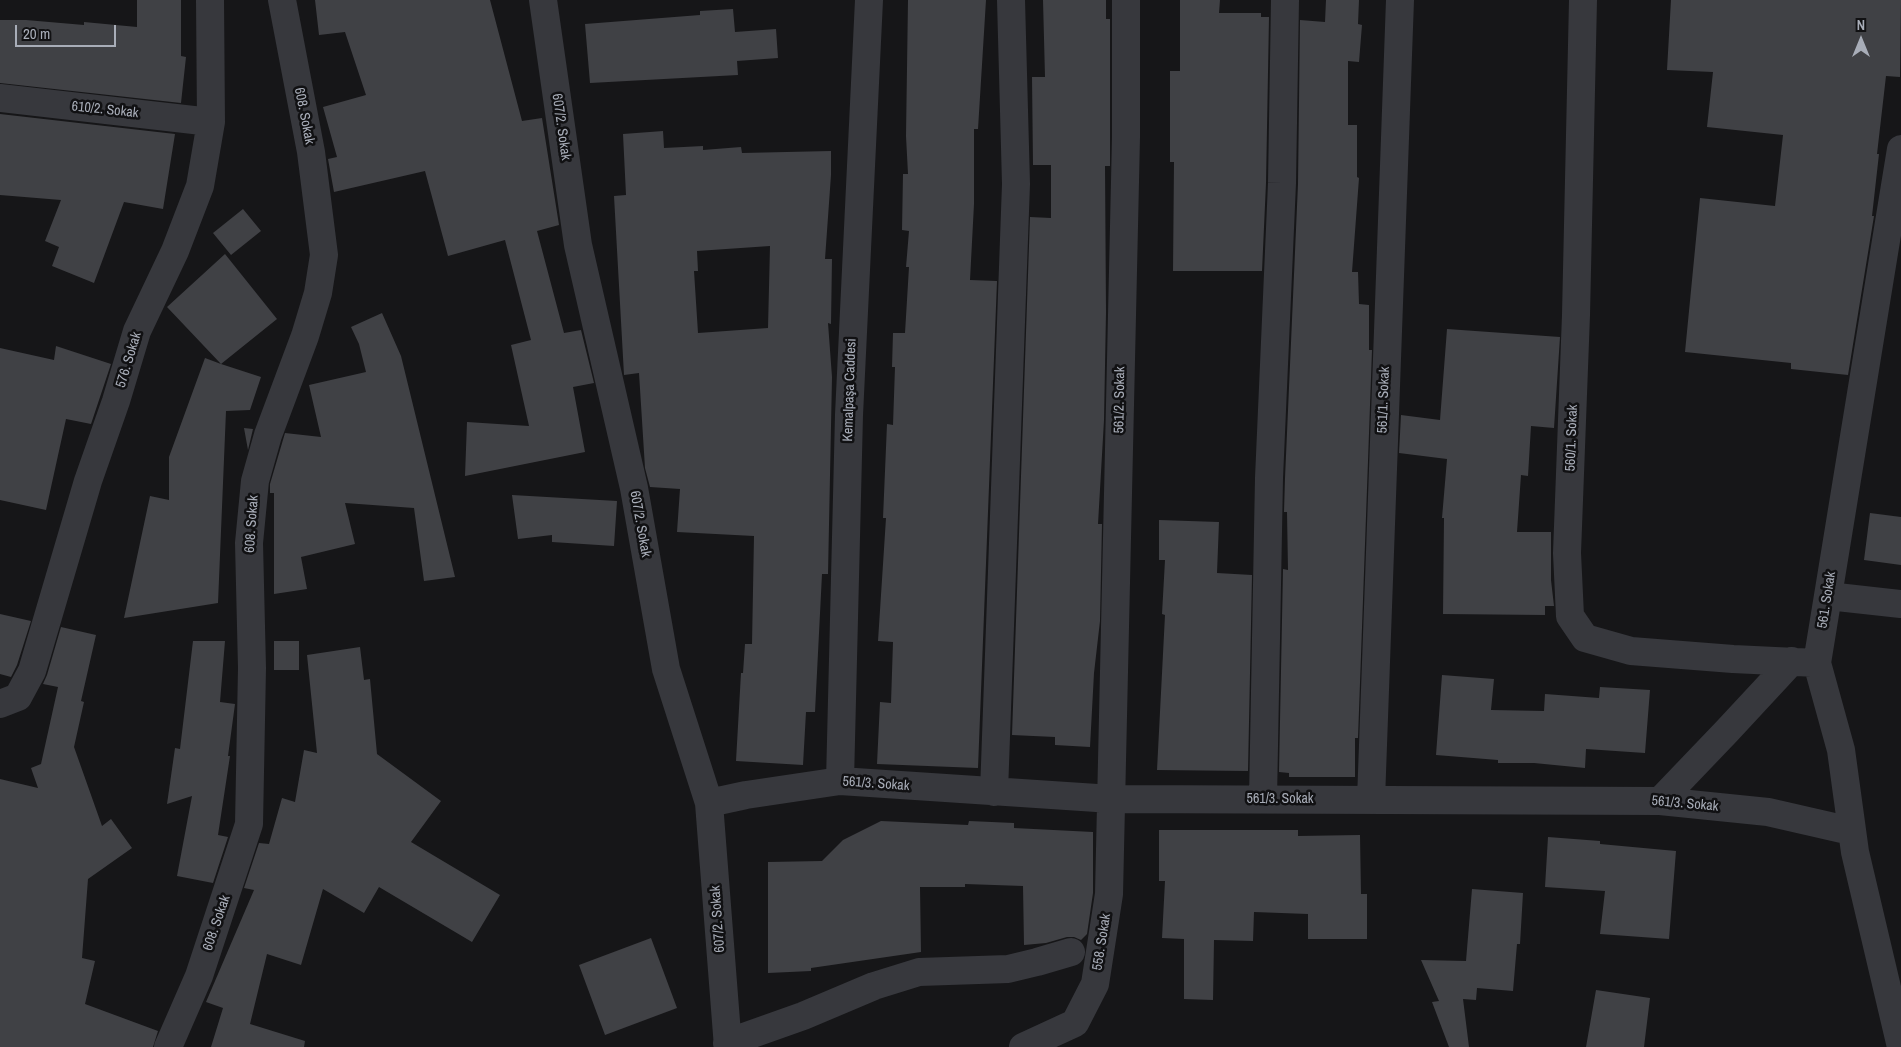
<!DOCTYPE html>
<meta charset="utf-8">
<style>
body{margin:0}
#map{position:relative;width:1901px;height:1047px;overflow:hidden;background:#161618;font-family:"Archivo Narrow",sans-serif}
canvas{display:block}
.north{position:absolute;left:1836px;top:15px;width:50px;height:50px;-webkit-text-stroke:4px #111113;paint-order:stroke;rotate:0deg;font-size:14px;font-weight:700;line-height:20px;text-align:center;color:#a8adb8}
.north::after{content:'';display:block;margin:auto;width:18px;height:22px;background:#a8adb8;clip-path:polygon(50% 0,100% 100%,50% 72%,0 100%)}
.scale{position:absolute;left:15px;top:25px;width:101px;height:22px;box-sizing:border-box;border:2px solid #a8adb8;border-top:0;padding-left:6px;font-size:15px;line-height:18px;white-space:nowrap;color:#a8adb8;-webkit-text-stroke:4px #111113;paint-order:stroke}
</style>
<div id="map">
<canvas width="1901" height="1047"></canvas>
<div class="north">N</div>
<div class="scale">20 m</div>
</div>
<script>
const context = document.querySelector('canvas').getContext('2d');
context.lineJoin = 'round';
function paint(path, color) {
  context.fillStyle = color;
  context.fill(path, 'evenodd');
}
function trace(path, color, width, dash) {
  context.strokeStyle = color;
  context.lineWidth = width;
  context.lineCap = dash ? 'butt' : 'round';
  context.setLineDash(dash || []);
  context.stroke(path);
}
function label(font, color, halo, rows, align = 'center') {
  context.font = font + ' "Archivo Narrow",sans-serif';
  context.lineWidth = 5;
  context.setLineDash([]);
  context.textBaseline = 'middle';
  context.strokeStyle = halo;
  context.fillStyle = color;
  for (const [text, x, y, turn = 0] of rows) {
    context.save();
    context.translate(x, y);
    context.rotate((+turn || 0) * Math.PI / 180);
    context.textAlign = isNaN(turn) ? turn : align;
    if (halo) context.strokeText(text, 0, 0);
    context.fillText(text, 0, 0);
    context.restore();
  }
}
paint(new Path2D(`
 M 137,0 L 181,0 L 181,56 L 186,57 L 181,103 L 0,83 L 0,20 L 26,20 L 84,25 L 84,22 L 137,27 Z
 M 315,0 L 490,0 L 522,121 L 542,118 L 559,225 L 537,231 L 564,333 L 581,330 L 594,383 L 573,387 L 585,452 L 465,476 L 467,422 L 529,426 L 511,345 L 531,340 L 505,240 L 448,256 L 425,171 L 334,192 L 328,159 L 337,157 L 323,107 L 366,95 L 345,32 L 319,35 Z
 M 908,0 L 986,0 L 978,129 L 974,129 L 974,204 L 970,280 L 997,281 L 978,768 L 877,764 L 880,702 L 891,703 L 893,642 L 878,641 L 886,518 L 883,518 L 887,424 L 893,425 L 895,367 L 892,367 L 893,333 L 905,333 L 909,267 L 906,267 L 909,231 L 902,230 L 903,174 L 908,174 L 906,136 Z
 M 1043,0 L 1106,0 L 1106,19 L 1110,19 L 1110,166 L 1105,166 L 1106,312 L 1104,420 L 1098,524 L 1102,524 L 1100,621 L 1094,673 L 1090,747 L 1055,745 L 1055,737 L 1012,735 L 1030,217 L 1051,218 L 1051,165 L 1033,165 L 1032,77 L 1045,77 Z
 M 1180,0 L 1220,0 L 1219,13 L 1261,13 L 1261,17 L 1269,17 L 1266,183 L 1262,271 L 1173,271 L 1174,162 L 1170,162 L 1170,71 L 1180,71 Z
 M 1326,0 L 1359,0 L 1358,24 L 1362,25 L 1359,62 L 1348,61 L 1348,125 L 1357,125 L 1357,177 L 1359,178 L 1352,272 L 1358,272 L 1359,304 L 1369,305 L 1369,350 L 1372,350 L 1358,738 L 1355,738 L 1355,777 L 1289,777 L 1289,773 L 1279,772 L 1283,569 L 1288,570 L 1287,512 L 1284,512 L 1285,478 L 1298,184 L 1300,20 L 1325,22 Z
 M 1671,0 L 1901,0 L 1900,77 L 1886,76 L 1877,154 L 1879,154 L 1872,216 L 1874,216 L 1848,375 L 1791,369 L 1791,363 L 1685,352 L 1700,198 L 1775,206 L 1783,135 L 1707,127 L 1713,72 L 1667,70 Z
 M 733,9 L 735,32 L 776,29 L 778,58 L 737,61 L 738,75 L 590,83 L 585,24 L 700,15 L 700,11 Z
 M 0,114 L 175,134 L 163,209 L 124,202 L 94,283 L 52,266 L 59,247 L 45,241 L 61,200 L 0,195 Z
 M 663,131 L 664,148 L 703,146 L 703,150 L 741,147 L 742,153 L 831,151 L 831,175 L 825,259 L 832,259 L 831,324 L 828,323 L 832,377 L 828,574 L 822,574 L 815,712 L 806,712 L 803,765 L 736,761 L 741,673 L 743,673 L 745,644 L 752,644 L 754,536 L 677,532 L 680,489 L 650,487 L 645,468 L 639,373 L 624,375 L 614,196 L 626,195 L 623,134 ZM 770,246 L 768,328 L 698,333 L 694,271 L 698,271 L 697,251 Z
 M 243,209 L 261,231 L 231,255 L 213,233 Z
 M 225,254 L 277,319 L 221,364 L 261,377 L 250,410 L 226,411 L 218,603 L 124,618 L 150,496 L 169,500 L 169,457 L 205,358 L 221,364 L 167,307 Z
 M 382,313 L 401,356 L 455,577 L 424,581 L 414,508 L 345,503 L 355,544 L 301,557 L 307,589 L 274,594 L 274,493 L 270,493 L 270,484 L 285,433 L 321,437 L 309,385 L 366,372 L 359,344 L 351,327 Z
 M 1447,329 L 1560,337 L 1554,428 L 1531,426 L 1528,476 L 1521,475 L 1517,532 L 1551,532 L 1551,580 L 1554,606 L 1545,606 L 1545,615 L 1443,614 L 1444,518 L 1442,518 L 1447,459 L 1399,453 L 1401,415 L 1440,420 Z
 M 56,346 L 111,364 L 91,424 L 66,419 L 46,510 L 0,500 L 0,348 L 54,360 Z
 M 244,428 L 253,429 L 248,450 Z
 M 512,495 L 617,501 L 614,546 L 552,542 L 552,535 L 518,539 Z
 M 1870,513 L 1901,517 L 1901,565 L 1864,560 Z
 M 1159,520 L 1219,522 L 1217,573 L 1252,575 L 1248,771 L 1157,770 L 1165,615 L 1162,614 L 1165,560 L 1159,560 Z
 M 0,614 L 31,621 L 17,665 L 11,677 L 0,674 Z
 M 61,627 L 96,635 L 81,701 L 84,702 L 74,747 L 102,826 L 111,819 L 132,848 L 88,879 L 82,958 L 95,961 L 85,1004 L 158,1031 L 153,1047 L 0,1047 L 0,779 L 38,788 L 31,768 L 41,764 L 58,687 L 43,684 L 47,675 Z
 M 193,641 L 225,641 L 220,702 L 235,704 L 228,756 L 230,756 L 218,835 L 228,837 L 213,883 L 177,876 L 192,796 L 167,804 L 175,748 L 180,749 Z
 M 274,641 L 299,641 L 299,670 L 274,670 Z
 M 360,647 L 364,680 L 370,679 L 377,754 L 441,801 L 411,842 L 500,895 L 472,942 L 379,887 L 364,913 L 323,889 L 301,965 L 267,954 L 250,1024 L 305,1041 L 304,1047 L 211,1047 L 223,1008 L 206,1002 L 254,890 L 244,888 L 259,843 L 269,844 L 282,798 L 295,802 L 304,750 L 317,753 L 307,655 Z
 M 1442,675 L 1494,679 L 1491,710 L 1544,711 L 1545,694 L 1599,698 L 1600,687 L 1650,690 L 1645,753 L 1586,749 L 1585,768 L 1534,763 L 1498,763 L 1498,760 L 1436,755 Z
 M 881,821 L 968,825 L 969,821 L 1014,823 L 1014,828 L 1093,832 L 1093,893 L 1087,934 L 1081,940 L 1074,937 L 1067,937 L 1046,943 L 1024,945 L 1023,886 L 965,884 L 965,887 L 920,887 L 921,952 L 811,968 L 811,971 L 768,973 L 768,862 L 822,861 L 843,840 Z
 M 1159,830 L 1298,830 L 1298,836 L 1360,835 L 1361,894 L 1367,894 L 1367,939 L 1308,939 L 1308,914 L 1254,912 L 1253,941 L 1214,940 L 1213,1000 L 1184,999 L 1184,939 L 1162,938 L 1165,881 L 1159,881 Z
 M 1548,837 L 1600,841 L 1600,844 L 1676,851 L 1669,939 L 1600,934 L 1605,891 L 1545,887 Z
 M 1472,889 L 1523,893 L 1520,944 L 1517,944 L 1513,991 L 1477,988 L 1476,1000 L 1463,999 L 1469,1047 L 1449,1047 L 1432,1002 L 1439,1001 L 1421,960 L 1466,961 Z
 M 651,938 L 677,1008 L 605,1035 L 579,965 Z
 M 1596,990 L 1650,998 L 1644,1047 L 1586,1047 Z`), '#404145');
trace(new Path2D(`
 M 543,0 L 578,245 L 634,488 L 666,669 L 709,803 L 728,1047
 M 1583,0 L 1576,315 L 1567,553 L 1570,616 L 1585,638 L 1631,651 L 1733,659 L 1817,663
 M 0,98 L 211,122
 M 1828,596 L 1901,604
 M 0,704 L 18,697 L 32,671 L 88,481 L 116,401 L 137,331 L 175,251 L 200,186 L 211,122 L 210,0
 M 840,781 L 849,415 L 869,0
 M 994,792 L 1016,184 L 1011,0
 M 1263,799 L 1269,478 L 1282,183 L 1285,0
 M 1371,800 L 1400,0
 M 1660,801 L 1727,731 L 1792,661
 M 709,803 L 746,795 L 840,781 L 1112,799 L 1660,801 L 1768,812 L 1851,831
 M 727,1043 L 803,1016 L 874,986 L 919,972 L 1008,969 L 1037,962 L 1071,952
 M 168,1047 L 199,976 L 249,824 L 252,668 L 249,543 L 255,481 L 268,435 L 305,336 L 318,293 L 324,255 L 311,152 L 282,0
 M 1023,1047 L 1075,1023 L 1095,984 L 1109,894 L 1126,137 L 1126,0
 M 1901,1047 L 1855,852 L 1841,750 L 1817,663 L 1901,149`), '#37383d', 28);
label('14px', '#a8adb8', '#111113', [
 ["610/2. Sokak",105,110,6],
 ["608. Sokak",304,116,79],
 ["607/2. Sokak",561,127,82],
 ["576. Sokak",129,360,-73],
 ["Kemalpaşa Caddesi",850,390,-88],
 ["561/2. Sokak",1120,400,-89],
 ["561/1. Sokak",1384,400,-88],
 ["560/1. Sokak",1572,438,-88],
 ["608. Sokak",252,524,-86],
 ["607/2. Sokak",640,524,80],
 ["561. Sokak",1827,600,-81],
 ["561/3. Sokak",876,784,4],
 ["561/3. Sokak",1280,799],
 ["561/3. Sokak",1685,804,5],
 ["607/2. Sokak",718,919,-94],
 ["608. Sokak",217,923,-71],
 ["558. Sokak",1102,942,-81]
]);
</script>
